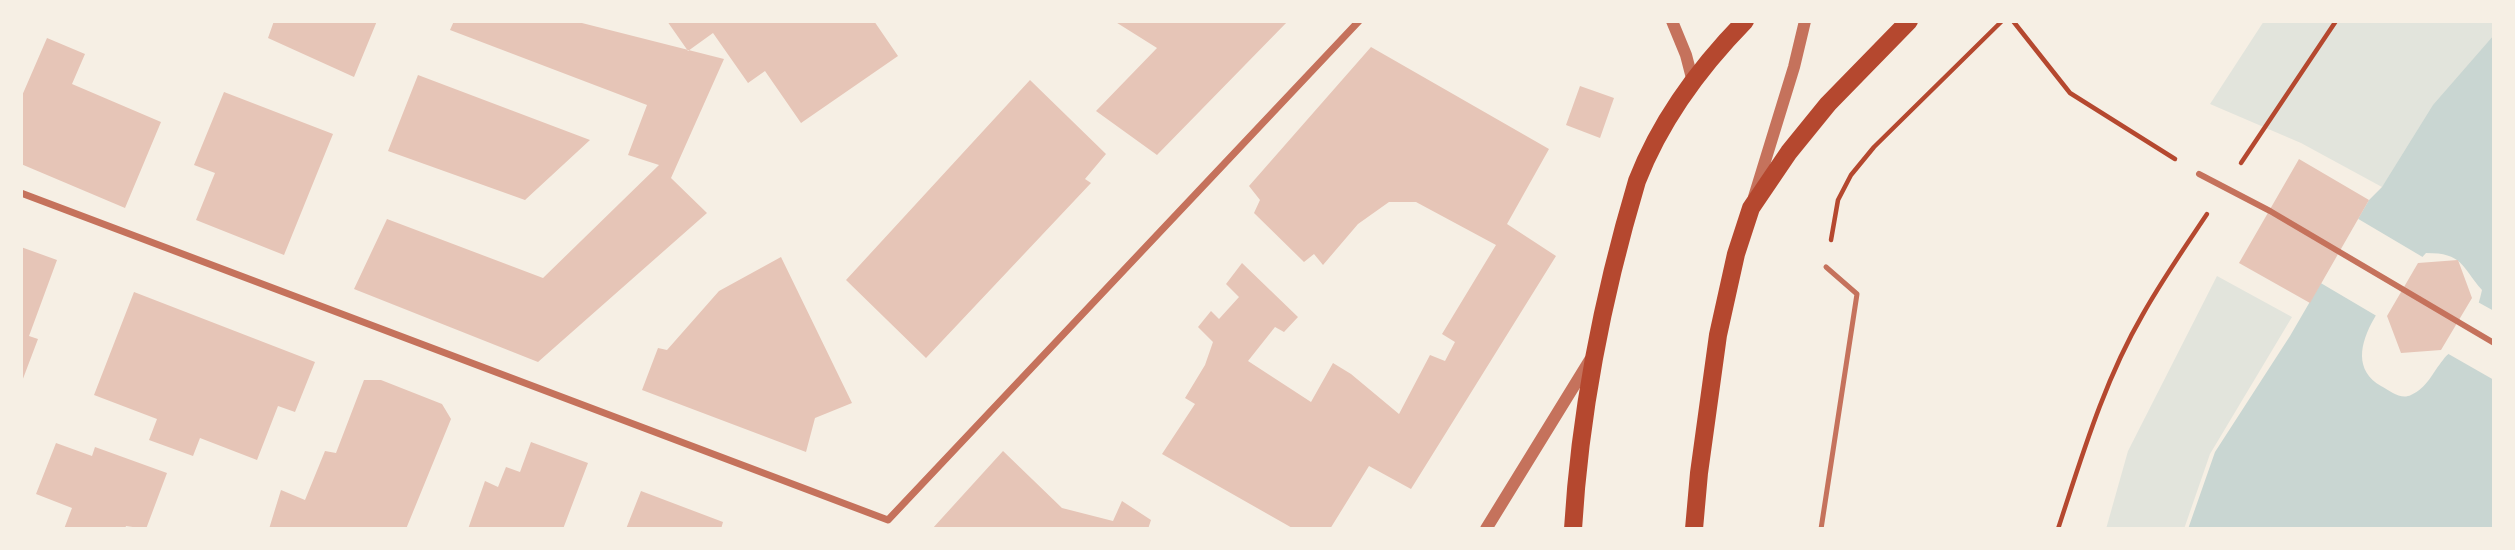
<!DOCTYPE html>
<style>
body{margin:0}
#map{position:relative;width:2515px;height:550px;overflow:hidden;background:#f6efe4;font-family:Raleway,sans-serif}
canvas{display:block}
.frame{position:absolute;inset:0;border:23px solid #f6efe4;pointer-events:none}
</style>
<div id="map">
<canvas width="2515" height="550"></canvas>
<div class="frame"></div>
</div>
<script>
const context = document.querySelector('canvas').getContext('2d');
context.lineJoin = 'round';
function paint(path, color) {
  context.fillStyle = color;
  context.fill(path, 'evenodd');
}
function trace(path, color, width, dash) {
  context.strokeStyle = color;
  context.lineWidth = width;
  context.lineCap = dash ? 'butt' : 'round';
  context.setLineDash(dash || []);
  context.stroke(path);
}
paint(new Path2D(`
 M 2264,21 L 2494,21 L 2494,48 L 2382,187 L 2301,143 L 2210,104 Z
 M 2217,276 L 2292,317 L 2210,454 L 2184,529 L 2106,529 L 2128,451 Z`), '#e2e4dc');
paint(new Path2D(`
 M 2494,35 L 2494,529 L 2188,529 L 2215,452 L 2290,336 L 2369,200 L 2382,187 L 2433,105 ZM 2426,253 C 2463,253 2461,266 2482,290 C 2478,309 2470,328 2458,344 C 2454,350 2447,354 2443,360 C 2433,372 2427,388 2411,395 C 2401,400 2390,391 2381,386 C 2328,355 2401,281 2426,253 Z`), '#c9d6d2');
paint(new Path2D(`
 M 2355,217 L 2426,259 L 2408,278 L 2380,318 L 2319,282 Z
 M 2476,301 L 2494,311 L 2494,380 L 2445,352 L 2455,343 L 2474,308 Z`), '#f6efe4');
paint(new Path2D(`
 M 274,21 L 377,21 L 354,77 L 268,38 Z
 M 454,21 L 574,21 L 724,59 L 671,178 L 707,213 L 538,362 L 354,289 L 387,219 L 543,278 L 659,165 L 628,155 L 647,105 L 450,30 Z
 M 667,21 L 874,21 L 898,56 L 801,123 L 765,71 L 748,83 L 713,33 L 688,51 Z
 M 1114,21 L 1288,21 L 1157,155 L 1096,111 L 1157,48 Z
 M 47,38 L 85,54 L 72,84 L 161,122 L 125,208 L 21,164 L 21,98 Z
 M 1371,47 L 1549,149 L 1507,224 L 1556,256 L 1411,489 L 1369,466 L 1330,529 L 1294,529 L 1162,454 L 1195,404 L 1185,398 L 1205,365 L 1213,342 L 1198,327 L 1211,311 L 1219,319 L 1239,297 L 1226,284 L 1242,263 L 1298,317 L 1284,332 L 1275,327 L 1248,361 L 1311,402 L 1333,363 L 1351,374 L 1399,414 L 1430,355 L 1445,361 L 1455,342 L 1442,334 L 1496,245 L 1416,202 L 1389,202 L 1358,224 L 1323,265 L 1314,254 L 1304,262 L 1254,213 L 1260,200 L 1249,186 Z
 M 418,75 L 590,140 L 525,200 L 388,151 Z
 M 1030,80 L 1106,154 L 1085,179 L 1091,183 L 926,358 L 846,280 Z
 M 1580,86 L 1614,98 L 1600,138 L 1566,125 Z
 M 224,92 L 333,134 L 284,255 L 196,220 L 215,173 L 194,165 Z
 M 2299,159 L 2369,200 L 2310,303 L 2239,263 Z
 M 21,247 L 57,260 L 29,336 L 38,339 L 21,384 Z
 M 781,257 L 852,403 L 815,418 L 806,452 L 642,390 L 658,348 L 667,350 L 719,291 Z
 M 2458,260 L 2472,298 L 2441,350 L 2401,353 L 2387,316 L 2418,263 Z
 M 134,292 L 315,362 L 295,412 L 278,406 L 257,460 L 200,438 L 193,456 L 149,440 L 157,419 L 94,395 Z
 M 364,380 L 381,380 L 442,404 L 451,419 L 406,529 L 269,529 L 281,490 L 305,500 L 325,451 L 336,453 Z
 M 531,442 L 588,463 L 563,529 L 468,529 L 485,481 L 498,487 L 506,467 L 520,472 Z
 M 56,443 L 92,456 L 95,447 L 167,473 L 146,529 L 126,526 L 125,529 L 64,529 L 72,508 L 36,494 Z
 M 1003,451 L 1062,508 L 1113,521 L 1122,501 L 1151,520 L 1148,529 L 932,529 Z
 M 641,491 L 723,522 L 721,529 L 626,529 Z`), '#e6c5b7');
trace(new Path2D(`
 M 2013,21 L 2070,93 L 2175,159
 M 2241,163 L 2336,21
 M 1831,240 L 1838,200 L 1851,175 L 1874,147 L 2002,21
 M 2058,529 C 2082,456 2104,381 2143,314 C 2162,280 2185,247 2207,214`), '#b5482f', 4.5);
trace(new Path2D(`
 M 1821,529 L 1857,294 L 1826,267`), '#c5725c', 5);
trace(new Path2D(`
 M 2199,174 L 2270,211 L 2494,343`), '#c5725c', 6);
trace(new Path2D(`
 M 21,193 L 888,520 L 1359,21`), '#c5725c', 7);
trace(new Path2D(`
 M 1672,21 L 1686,55 L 1693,82
 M 1754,197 L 1794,67 L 1805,21
 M 1486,529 L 1590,360`), '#c5725c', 12);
trace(new Path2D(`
 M 1573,529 C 1580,410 1603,295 1637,181 C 1661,119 1699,68 1745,21
 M 1694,529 L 1699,473 L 1718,335 L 1736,254 L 1751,208 L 1789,152 L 1828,104 L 1909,21`), '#b5482f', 18);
</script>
